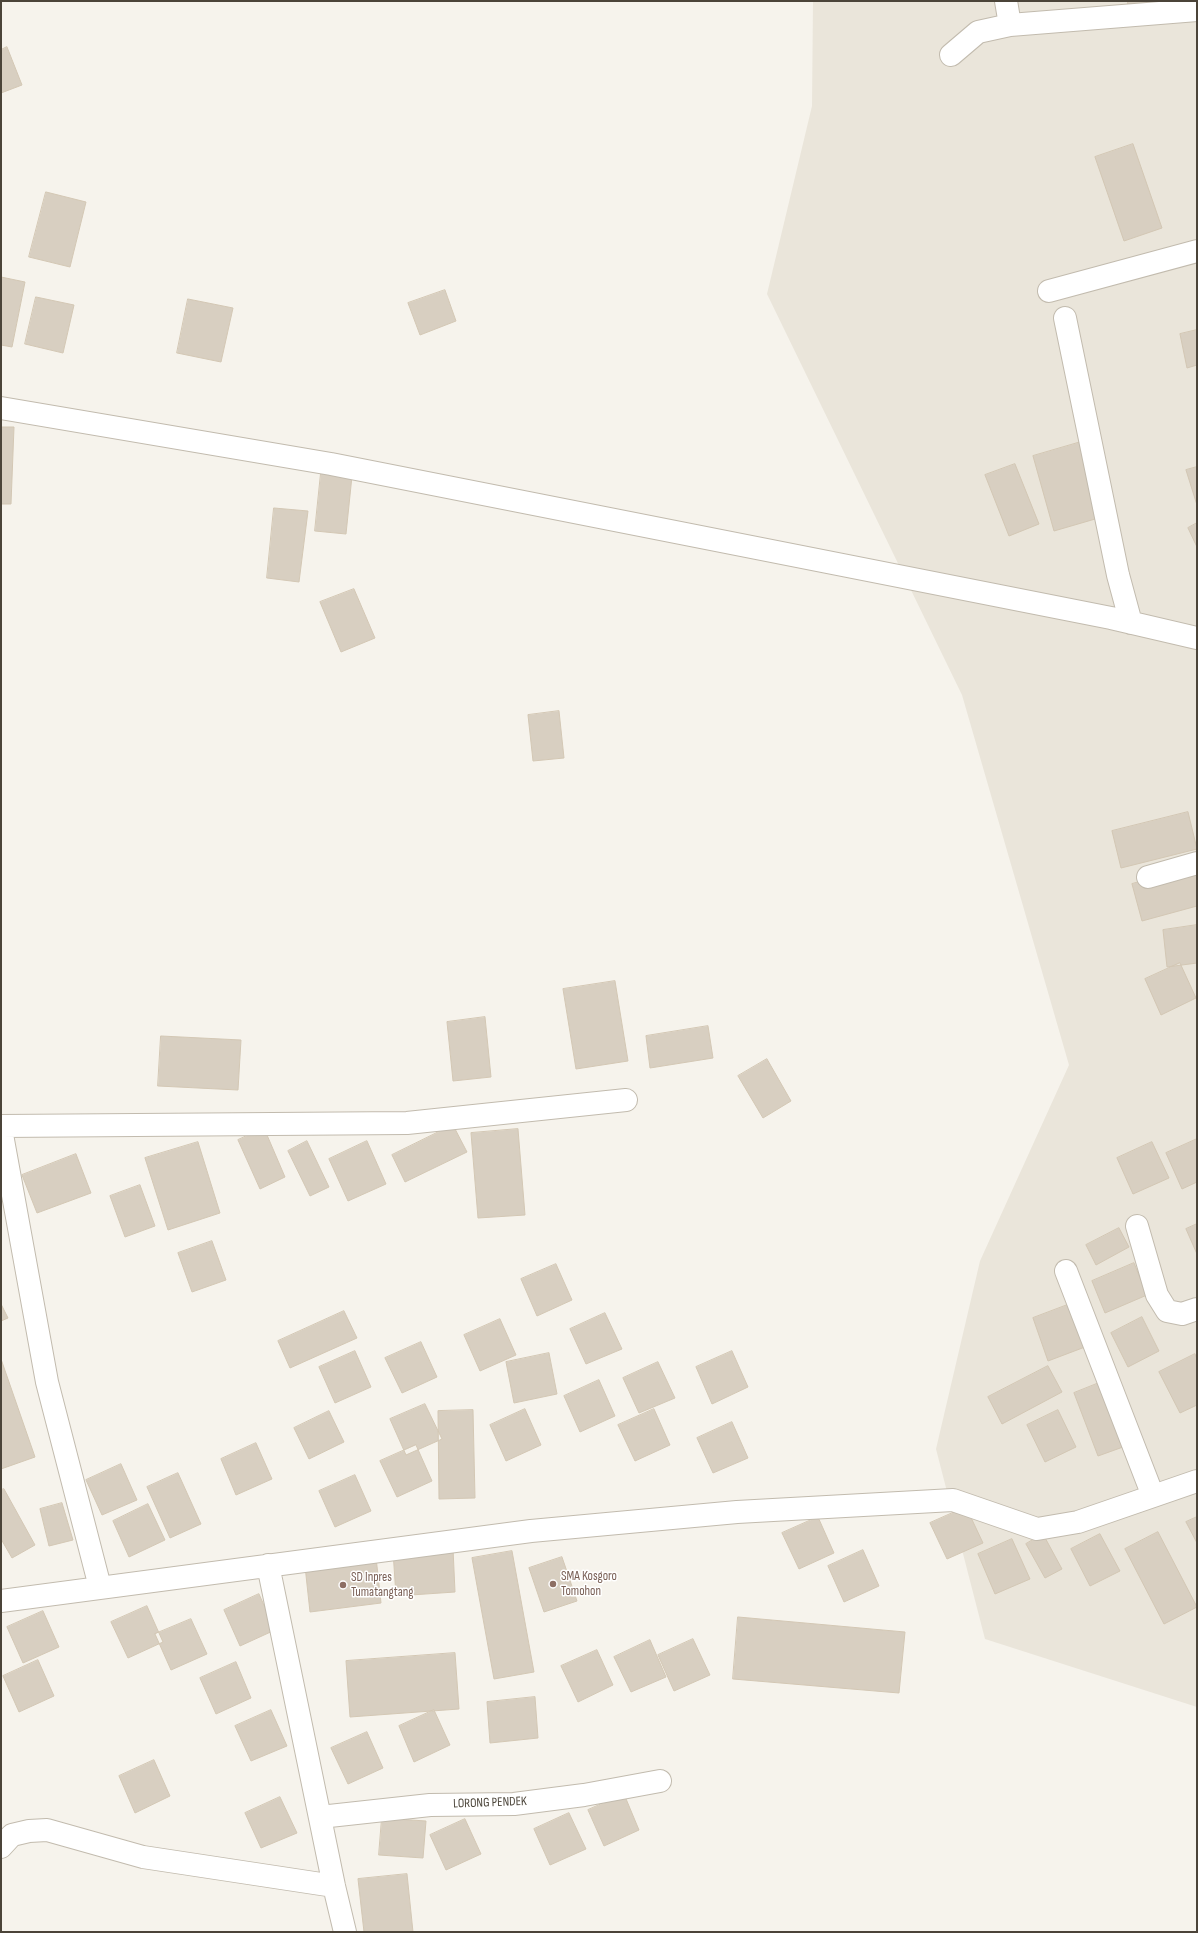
<!DOCTYPE html>
<style>
body{margin:0}
#map{position:relative;width:1198px;height:1933px;overflow:hidden;background:#f6f3ec;font-family:"Sofia Sans Condensed",sans-serif}
canvas{display:block}
.frame{position:absolute;inset:0;border:2px solid #4b4439;pointer-events:none}
</style>
<div id="map">
<canvas width="1198" height="1933"></canvas>
<div class="frame"></div>
</div>
<script>
const context = document.querySelector('canvas').getContext('2d');
context.lineJoin = 'round';
function paint(path, color) {
  context.fillStyle = color;
  context.fill(path, 'evenodd');
}
function trace(path, color, width, dash) {
  context.strokeStyle = color;
  context.lineWidth = width;
  context.lineCap = dash ? 'butt' : 'round';
  context.setLineDash(dash || []);
  context.stroke(path);
}
function label(font, color, halo, rows, align = 'center') {
  context.font = font + ' "Sofia Sans Condensed",sans-serif';
  context.lineWidth = 3;
  context.setLineDash([]);
  context.textBaseline = 'middle';
  context.strokeStyle = halo;
  context.fillStyle = color;
  for (const [text, x, y, turn = 0] of rows) {
    context.save();
    context.translate(x, y);
    context.rotate((+turn || 0) * Math.PI / 180);
    context.textAlign = isNaN(turn) ? turn : align;
    if (halo) context.strokeText(text, 0, 0);
    context.fillText(text, 0, 0);
    context.restore();
  }
}
paint(new Path2D(`
 M 813,1 L 1197,1 L 1197,1707 L 985,1639 L 936,1449 L 980,1261 L 1069,1065 L 962,695 L 767,294 L 812,106 Z`), '#eae5da');
const building = new Path2D(`
 M 1128,1 L 1197,1 L 1128,9 Z
 M 7,47 L 22,85 L 1,93 L 1,50 Z
 M 1133,144 L 1162,228 L 1124,241 L 1095,157 Z
 M 46,192 L 86,202 L 70,267 L 29,257 Z
 M 1,277 L 25,282 L 12,347 L 1,345 Z
 M 445,290 L 456,321 L 420,335 L 408,303 Z
 M 36,297 L 74,305 L 63,353 L 25,344 Z
 M 188,299 L 233,308 L 221,362 L 177,353 Z
 M 1197,330 L 1197,365 L 1187,368 L 1180,334 Z
 M 1,427 L 14,427 L 11,504 L 1,504 Z
 M 1081,442 L 1102,517 L 1054,531 L 1033,456 Z
 M 1015,464 L 1039,524 L 1009,536 L 985,475 Z
 M 1197,467 L 1197,505 L 1186,470 Z
 M 321,473 L 352,476 L 346,534 L 315,531 Z
 M 274,508 L 308,511 L 299,582 L 267,578 Z
 M 1197,523 L 1197,547 L 1188,528 Z
 M 354,589 L 375,638 L 341,652 L 320,602 Z
 M 559,711 L 564,758 L 533,761 L 528,715 Z
 M 1188,812 L 1197,849 L 1121,868 L 1112,831 Z
 M 1197,866 L 1197,906 L 1142,921 L 1132,884 Z
 M 1197,925 L 1197,963 L 1167,967 L 1163,930 Z
 M 1180,963 L 1196,998 L 1161,1015 L 1145,979 Z
 M 615,981 L 628,1061 L 576,1069 L 563,989 Z
 M 485,1017 L 491,1077 L 453,1081 L 447,1022 Z
 M 708,1026 L 713,1058 L 650,1068 L 646,1036 Z
 M 161,1036 L 241,1040 L 238,1090 L 158,1086 Z
 M 767,1059 L 791,1101 L 763,1118 L 738,1076 Z
 M 453,1125 L 467,1152 L 405,1182 L 392,1155 Z
 M 264,1128 L 285,1177 L 260,1189 L 238,1140 Z
 M 518,1129 L 525,1215 L 478,1218 L 471,1133 Z
 M 1197,1139 L 1197,1182 L 1182,1189 L 1166,1153 Z
 M 307,1141 L 329,1187 L 310,1196 L 288,1151 Z
 M 367,1141 L 386,1184 L 348,1201 L 329,1159 Z
 M 198,1142 L 220,1213 L 168,1230 L 145,1158 Z
 M 1152,1142 L 1169,1178 L 1133,1194 L 1117,1158 Z
 M 76,1154 L 91,1193 L 37,1213 L 22,1175 Z
 M 140,1185 L 155,1226 L 125,1237 L 110,1196 Z
 M 1197,1224 L 1197,1254 L 1186,1229 Z
 M 1119,1228 L 1129,1247 L 1096,1265 L 1086,1245 Z
 M 212,1241 L 226,1280 L 192,1292 L 178,1253 Z
 M 1134,1263 L 1147,1295 L 1105,1313 L 1092,1281 Z
 M 556,1264 L 572,1300 L 537,1316 L 521,1279 Z
 M 1,1304 L 8,1318 L 1,1321 Z
 M 1070,1304 L 1085,1347 L 1048,1361 L 1033,1318 Z
 M 344,1311 L 357,1338 L 290,1368 L 278,1341 Z
 M 605,1313 L 622,1349 L 586,1364 L 570,1329 Z
 M 1142,1317 L 1159,1351 L 1128,1367 L 1111,1333 Z
 M 500,1319 L 516,1355 L 480,1371 L 464,1335 Z
 M 421,1342 L 437,1377 L 402,1393 L 385,1358 Z
 M 355,1351 L 371,1387 L 335,1403 L 319,1367 Z
 M 732,1351 L 748,1387 L 712,1404 L 696,1367 Z
 M 549,1353 L 557,1394 L 514,1403 L 506,1362 Z
 M 1195,1354 L 1197,1359 L 1197,1405 L 1180,1413 L 1159,1372 Z
 M 1,1359 L 35,1457 L 1,1469 Z
 M 658,1362 L 675,1398 L 639,1413 L 623,1378 Z
 M 1048,1366 L 1062,1392 L 1002,1424 L 988,1397 Z
 M 599,1380 L 615,1416 L 580,1432 L 564,1396 Z
 M 1099,1383 L 1123,1447 L 1098,1456 L 1074,1393 Z
 M 425,1404 L 442,1439 L 406,1455 L 390,1419 Z
 M 525,1409 L 541,1445 L 506,1461 L 490,1425 Z
 M 654,1409 L 670,1445 L 635,1461 L 618,1425 Z
 M 473,1410 L 475,1498 L 439,1499 L 438,1411 Z
 M 1058,1410 L 1076,1447 L 1045,1462 L 1027,1425 Z
 M 329,1411 L 344,1442 L 309,1459 L 294,1428 Z
 M 732,1422 L 748,1458 L 713,1473 L 697,1438 Z
 M 256,1443 L 272,1479 L 236,1495 L 221,1459 Z
 M 416,1445 L 432,1481 L 397,1497 L 380,1461 Z
 M 121,1464 L 137,1500 L 102,1515 L 86,1480 Z
 M 178,1473 L 201,1524 L 170,1538 L 147,1487 Z
 M 355,1475 L 371,1511 L 335,1527 L 319,1491 Z
 M 4,1489 L 35,1545 L 12,1558 L 1,1539 L 1,1490 Z
 M 62,1503 L 73,1540 L 49,1546 L 40,1509 Z
 M 148,1504 L 165,1540 L 129,1557 L 113,1521 Z
 M 966,1507 L 983,1543 L 947,1559 L 930,1523 Z
 M 818,1517 L 834,1553 L 799,1569 L 782,1533 Z
 M 1197,1517 L 1197,1543 L 1186,1522 Z
 M 1158,1532 L 1197,1607 L 1164,1624 L 1125,1549 Z
 M 1043,1534 L 1062,1569 L 1045,1578 L 1026,1544 Z
 M 1100,1534 L 1120,1571 L 1090,1586 L 1071,1549 Z
 M 1012,1539 L 1030,1579 L 995,1594 L 978,1554 Z
 M 453,1548 L 455,1592 L 396,1596 L 393,1551 Z
 M 863,1550 L 879,1586 L 844,1602 L 828,1566 Z
 M 512,1551 L 534,1672 L 494,1679 L 472,1558 Z
 M 376,1557 L 381,1603 L 310,1612 L 305,1566 Z
 M 562,1557 L 577,1601 L 544,1612 L 529,1568 Z
 M 259,1594 L 275,1630 L 240,1646 L 224,1610 Z
 M 147,1606 L 163,1642 L 128,1658 L 111,1622 Z
 M 43,1611 L 59,1647 L 23,1663 L 7,1627 Z
 M 738,1617 L 905,1632 L 899,1693 L 733,1679 Z
 M 191,1619 L 207,1654 L 171,1670 L 155,1634 Z
 M 693,1639 L 710,1675 L 674,1691 L 658,1655 Z
 M 650,1640 L 666,1677 L 631,1692 L 614,1657 Z
 M 597,1650 L 613,1685 L 578,1702 L 561,1666 Z
 M 455,1653 L 459,1709 L 350,1717 L 346,1661 Z
 M 38,1660 L 54,1696 L 19,1712 L 3,1676 Z
 M 236,1662 L 251,1698 L 216,1714 L 200,1678 Z
 M 535,1697 L 538,1738 L 490,1743 L 487,1702 Z
 M 271,1710 L 287,1746 L 251,1761 L 235,1726 Z
 M 434,1710 L 450,1745 L 414,1762 L 399,1726 Z
 M 367,1732 L 383,1768 L 348,1784 L 331,1748 Z
 M 154,1760 L 170,1796 L 135,1813 L 119,1776 Z
 M 624,1794 L 639,1830 L 604,1846 L 588,1810 Z
 M 280,1797 L 297,1833 L 261,1848 L 245,1813 Z
 M 569,1813 L 586,1849 L 550,1865 L 534,1829 Z
 M 382,1818 L 426,1821 L 423,1858 L 379,1855 Z
 M 465,1819 L 481,1854 L 446,1870 L 430,1835 Z
 M 407,1874 L 413,1932 L 364,1932 L 358,1879 Z`);
paint(building, '#d8cfc1');
trace(building, '#d3c7b4', 1);
const minor = new Path2D(`
 M 1006,1 L 1010,25
 M 951,55 L 978,32 L 1010,25 L 1197,10
 M 1049,291 L 1197,251
 M 1065,318 L 1118,575 L 1131,623
 M 1,408 L 331,464 L 1111,618 L 1197,638
 M 1148,877 L 1197,863
 M 1,1126 L 407,1123 L 626,1100
 M 1,1129 L 47,1382 L 100,1587
 M 1137,1226 L 1157,1295 L 1167,1311 L 1182,1314 L 1197,1309
 M 1066,1271 L 1153,1496
 M 268,1565 L 334,1886 L 345,1932
 M 1,1601 L 531,1531 L 737,1512 L 953,1500 L 1037,1529 L 1078,1522 L 1197,1481
 M 320,1817 L 430,1805 L 514,1804 L 584,1795 L 660,1781
 M 1,1847 L 12,1835 L 29,1831 L 47,1830 L 143,1857 L 334,1886`);
trace(minor, '#c2bbae', 24);
trace(minor, '#fff', 22);
for (const [x, y, r, color] of [
 [553,1584,4,"#8d6e63"],
 [343,1585,4,"#8d6e63"]
]) {
  const dot = new Path2D();
  dot.arc(x, y, r, 0, 2 * Math.PI);
  context.fillStyle = color;
  context.fill(dot);
  trace(dot, '#fff', 1.5);
}
label('13px', '#785e54', '#fff', [
 ["SMA Kosgoro",561,1577],
 ["Tomohon",561,1592],
 ["SD Inpres",351,1578],
 ["Tumatangtang",351,1593]
], 'left');
label('13px', '#4b4439', '#fff', [
 ["LORONG PENDEK",490,1803,-2]
]);
</script>
